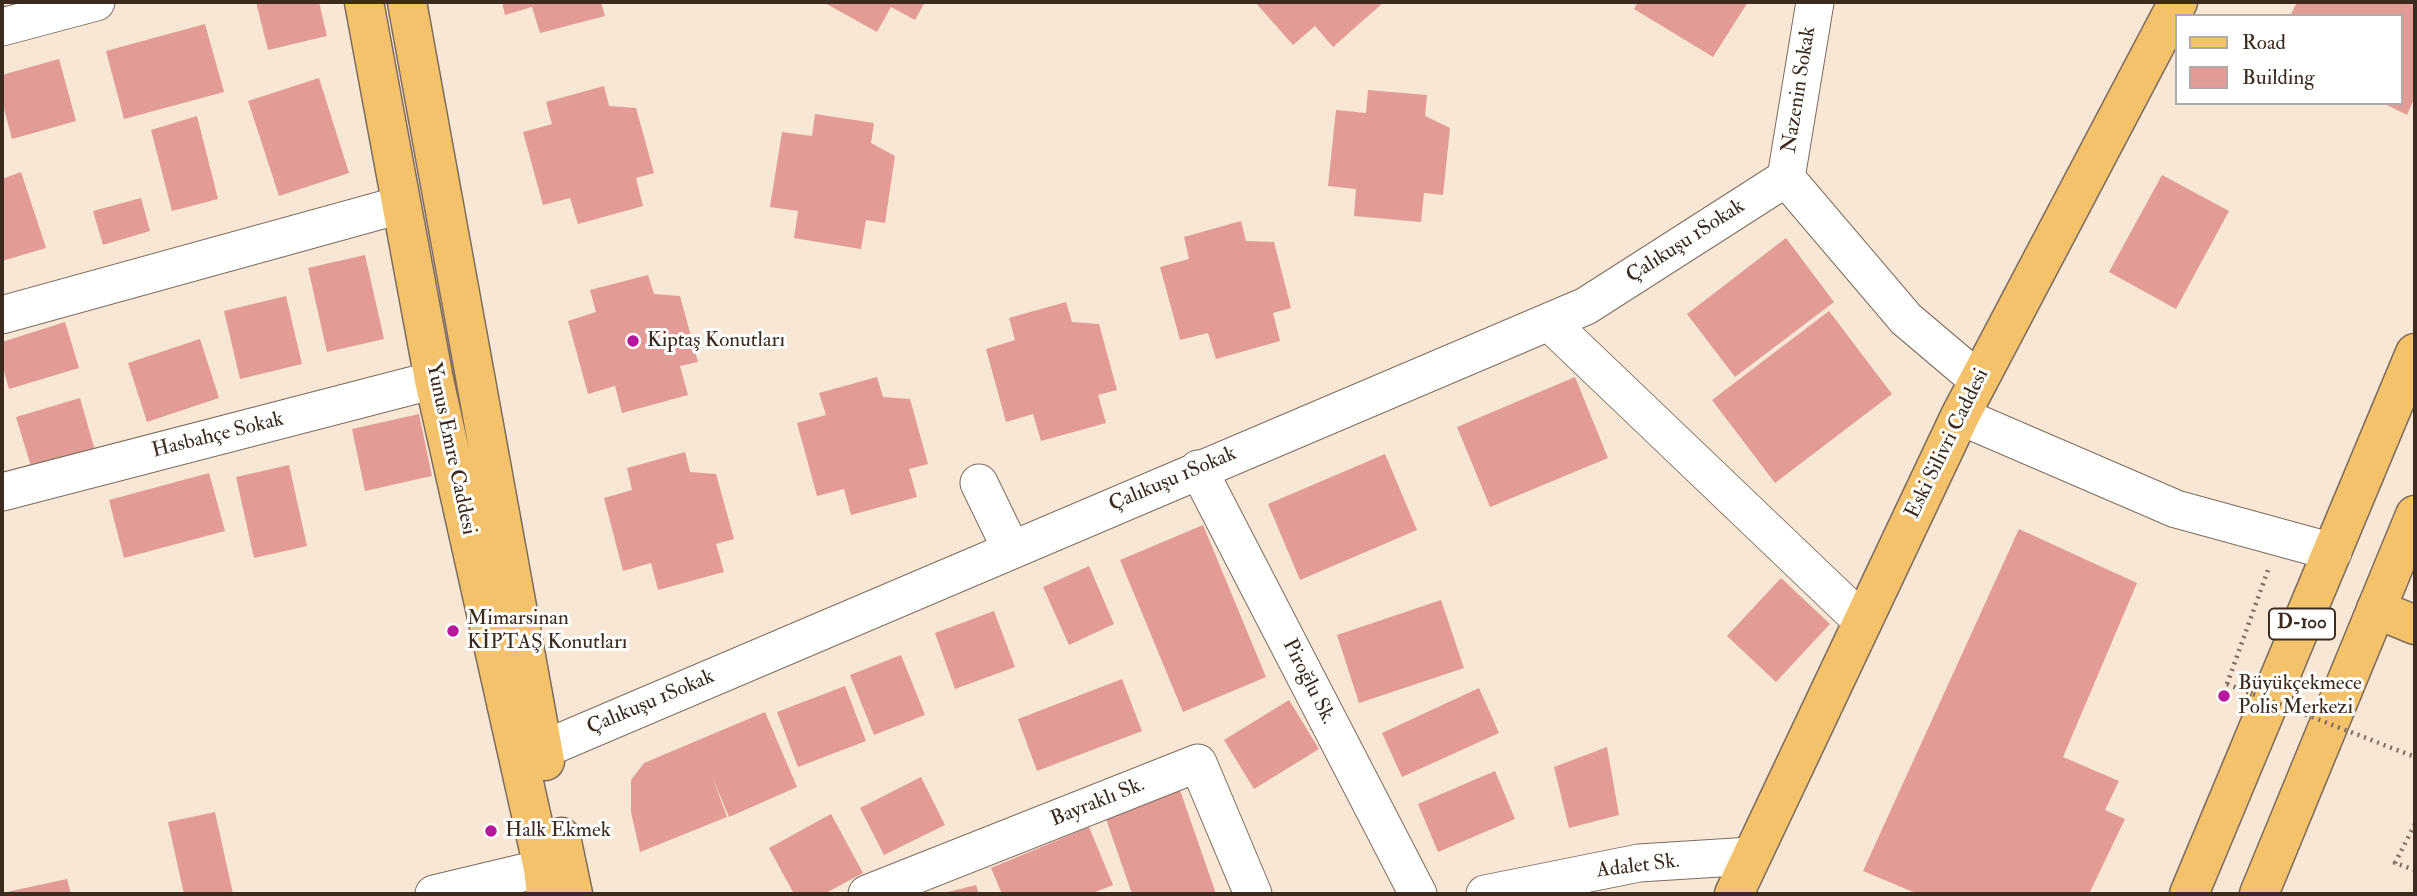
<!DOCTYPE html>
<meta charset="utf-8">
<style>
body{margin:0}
#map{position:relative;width:2417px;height:896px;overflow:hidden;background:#f8e7d4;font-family:"IM FELL Double Pica",serif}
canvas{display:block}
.frame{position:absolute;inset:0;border:4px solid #3b2a1e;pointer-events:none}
.legend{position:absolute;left:2175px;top:14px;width:228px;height:91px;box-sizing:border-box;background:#fff;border:2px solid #b1aaa5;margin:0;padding:9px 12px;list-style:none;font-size:21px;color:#3b2a1e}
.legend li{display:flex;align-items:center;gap:14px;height:35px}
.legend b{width:35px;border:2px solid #b1aaa5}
</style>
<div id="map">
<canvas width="2417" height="896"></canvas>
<div class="frame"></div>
<ul class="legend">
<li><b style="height:9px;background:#f3c26a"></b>Road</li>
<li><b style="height:19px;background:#e39c95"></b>Building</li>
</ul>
</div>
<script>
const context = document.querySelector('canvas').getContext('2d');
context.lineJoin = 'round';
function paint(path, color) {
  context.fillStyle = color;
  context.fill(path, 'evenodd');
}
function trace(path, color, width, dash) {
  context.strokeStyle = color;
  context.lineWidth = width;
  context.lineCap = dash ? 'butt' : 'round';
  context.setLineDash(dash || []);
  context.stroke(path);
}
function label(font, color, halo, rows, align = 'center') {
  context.font = font + ' "IM FELL Double Pica",serif';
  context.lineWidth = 6;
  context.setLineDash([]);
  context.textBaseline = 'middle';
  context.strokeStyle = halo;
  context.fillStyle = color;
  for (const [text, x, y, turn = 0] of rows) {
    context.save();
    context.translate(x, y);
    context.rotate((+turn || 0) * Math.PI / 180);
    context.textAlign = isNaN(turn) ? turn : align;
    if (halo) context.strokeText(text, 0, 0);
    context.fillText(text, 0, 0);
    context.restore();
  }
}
paint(new Path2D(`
 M 256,2 L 319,2 L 327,36 L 268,50 Z
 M 502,2 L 601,2 L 605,16 L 540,33 L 532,7 L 505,15 Z
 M 823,2 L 925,2 L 915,20 L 891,7 L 877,32 Z
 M 1255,2 L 1384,2 L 1333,47 L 1315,26 L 1293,45 Z
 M 1638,2 L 1748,2 L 1713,57 L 1634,9 Z
 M 2297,2 L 2415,2 L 2415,97 L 2407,115 L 2383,103 L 2401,103 L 2401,16 L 2290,16 Z
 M 205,24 L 224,92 L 124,119 L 106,51 Z
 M 59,59 L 76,121 L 12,139 L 2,101 L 2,75 Z
 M 319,78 L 349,173 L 279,196 L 248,101 Z
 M 604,86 L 609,106 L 636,108 L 654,173 L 636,178 L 643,206 L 578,224 L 570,198 L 543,205 L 523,132 L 552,124 L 546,102 Z
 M 1368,90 L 1427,95 L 1425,116 L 1450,128 L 1443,195 L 1424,193 L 1421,222 L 1354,216 L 1356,189 L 1328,186 L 1336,110 L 1366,113 Z
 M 815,114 L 874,123 L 871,143 L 895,156 L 885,223 L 866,220 L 861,249 L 794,238 L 798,211 L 770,207 L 782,132 L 812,136 Z
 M 197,116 L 218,199 L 172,211 L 151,130 Z
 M 21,172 L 46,248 L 2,261 L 2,179 Z
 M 2162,175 L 2229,211 L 2176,309 L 2109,272 Z
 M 141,198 L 150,231 L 103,245 L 93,211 Z
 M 1241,221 L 1246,241 L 1274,242 L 1291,308 L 1273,313 L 1280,341 L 1216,359 L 1208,333 L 1180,340 L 1160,267 L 1189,259 L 1184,237 Z
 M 1786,238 L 1834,302 L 1735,377 L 1687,314 Z
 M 365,255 L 384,339 L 327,352 L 308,268 Z
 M 648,275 L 654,294 L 680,296 L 698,362 L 680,366 L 688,395 L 622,413 L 615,386 L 588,394 L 568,321 L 596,312 L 590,290 Z
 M 286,296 L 302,364 L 240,379 L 224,311 Z
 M 1066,302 L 1072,322 L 1099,324 L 1117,390 L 1098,395 L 1106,423 L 1041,441 L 1033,414 L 1006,422 L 986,349 L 1015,340 L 1009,318 Z
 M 1829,311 L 1892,394 L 1775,483 L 1712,400 Z
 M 65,322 L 79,368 L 9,389 L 2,364 L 2,342 Z
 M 200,339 L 219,398 L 147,422 L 128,363 Z
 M 877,377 L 883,397 L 910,399 L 928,464 L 909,469 L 917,497 L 851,515 L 844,489 L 817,496 L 797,423 L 826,415 L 819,393 Z
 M 1575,377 L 1608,458 L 1490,507 L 1457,427 Z
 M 80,398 L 96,454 L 33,473 L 16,417 Z
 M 419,414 L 432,476 L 365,491 L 352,429 Z
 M 685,452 L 690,472 L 716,474 L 734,539 L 716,544 L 724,572 L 658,590 L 651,563 L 623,571 L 604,498 L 632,490 L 627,468 Z
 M 1385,454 L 1417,530 L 1300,580 L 1268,504 Z
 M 289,465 L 307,546 L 254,558 L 236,477 Z
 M 209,473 L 225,531 L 124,558 L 109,500 Z
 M 1203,525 L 1266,677 L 1183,712 L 1120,560 Z
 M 2019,529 L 2137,583 L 2063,757 L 2119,781 L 2105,810 L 2125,819 L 2089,894 L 1918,894 L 1863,871 Z
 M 1089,566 L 1114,624 L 1069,645 L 1043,587 Z
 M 1781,578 L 1830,624 L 1776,682 L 1727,636 Z
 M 1441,600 L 1464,668 L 1359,703 L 1337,635 Z
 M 994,611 L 1015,667 L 955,689 L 935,633 Z
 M 901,655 L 925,715 L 874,735 L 850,675 Z
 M 1122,679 L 1142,731 L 1037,771 L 1018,719 Z
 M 845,686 L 866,741 L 798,767 L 777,712 Z
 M 1479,688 L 1499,733 L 1402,777 L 1382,733 Z
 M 1289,700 L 1319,749 L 1254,789 L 1224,740 Z
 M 765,712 L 797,787 L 729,817 L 713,779 L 727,817 L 640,852 L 631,812 L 631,780 L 644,763 Z
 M 1607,747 L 1619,815 L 1569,828 L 1554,767 Z
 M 1495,771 L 1515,819 L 1438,852 L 1418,804 Z
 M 921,777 L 945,825 L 884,855 L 860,808 Z
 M 1180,790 L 1216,894 L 1132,894 L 1105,816 Z
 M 215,812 L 233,894 L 184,894 L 168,822 Z
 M 831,814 L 863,873 L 824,894 L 794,894 L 769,848 Z
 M 1089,827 L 1113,885 L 1090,894 L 1002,894 L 991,868 Z
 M 67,879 L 71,894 L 2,894 L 2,893 Z
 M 976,885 L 979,894 L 944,894 L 944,893 Z`), '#e39c95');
const minor = new Path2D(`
 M 2,27 L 96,2
 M 1786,178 L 1906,319 L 1978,380
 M 1786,178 L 1815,2
 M 2,315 L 400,205
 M 1549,322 L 1863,622
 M 1960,416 L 2176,509 L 2333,552
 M 1198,469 L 1418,894
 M 979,483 L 1011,549
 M 2,492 L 434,380
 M 542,750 L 1586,306 L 1786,178
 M 434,894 L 543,868
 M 867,894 L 1198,763 L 1253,894
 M 1485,894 L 1639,863 L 1751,856`);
const major = new Path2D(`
 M 364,2 L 434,380 L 543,868 L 546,894
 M 407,2 L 545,761
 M 2376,609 L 2415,625
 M 561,837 L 573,894
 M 1734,894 L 1960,416 L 2178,2`);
const highway = new Path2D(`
 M 2189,894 L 2415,353
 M 2259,894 L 2415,515`);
trace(minor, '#7d6c5e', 39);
trace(major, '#7d6c5e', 41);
trace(highway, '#7d6c5e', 41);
trace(new Path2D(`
 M 2227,684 L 2268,570
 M 2415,824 L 2395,863 L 2415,870`), '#7d6c5e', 4.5, [2, 5]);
trace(minor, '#fff', 37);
trace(major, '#f3c26a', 38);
trace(highway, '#f3c26a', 38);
trace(new Path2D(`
 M 2227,684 L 2415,757`), '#7d6c5e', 4.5, [2, 5]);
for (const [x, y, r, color] of [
 [633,341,7,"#b5179e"],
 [453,631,7,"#b5179e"],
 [2224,696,7,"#b5179e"],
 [491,831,7,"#b5179e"]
]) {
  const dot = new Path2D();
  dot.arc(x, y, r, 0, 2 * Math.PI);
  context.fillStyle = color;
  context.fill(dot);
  trace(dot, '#fff', 2.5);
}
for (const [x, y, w] of [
 [2302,624,66]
]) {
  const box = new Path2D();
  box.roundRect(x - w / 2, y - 15.5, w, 31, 5);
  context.fillStyle = '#fff';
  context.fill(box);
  trace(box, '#3b2a1e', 2);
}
label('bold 19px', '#3b2a1e', null, [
 ["D-100",2302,624]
]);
label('21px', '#3b2a1e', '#fff', [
 ["Nazenin Sokak",1800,90,-81],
 ["Çalıkuşu 1Sokak",1686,242,-33],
 ["Hasbahçe Sokak",218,436,-14],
 ["Eski Silivri Caddesi",1948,444,-64],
 ["Yunus Emre Caddesi",450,449,78],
 ["Çalıkuşu 1Sokak",1173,480,-23],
 ["Piroğlu Sk.",1308,682,63],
 ["Çalıkuşu 1Sokak",651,703,-23],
 ["Bayraklı Sk.",1098,803,-22],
 ["Adalet Sk.",1638,867,-7]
]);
label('21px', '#3b2a1e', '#fff', [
 ["Kiptaş Konutları",647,341],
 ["Mimarsinan",467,619],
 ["KİPTAŞ Konutları",467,643],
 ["Büyükçekmece",2238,684],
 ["Polis Merkezi",2238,708],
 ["Halk Ekmek",505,831]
], 'left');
</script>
